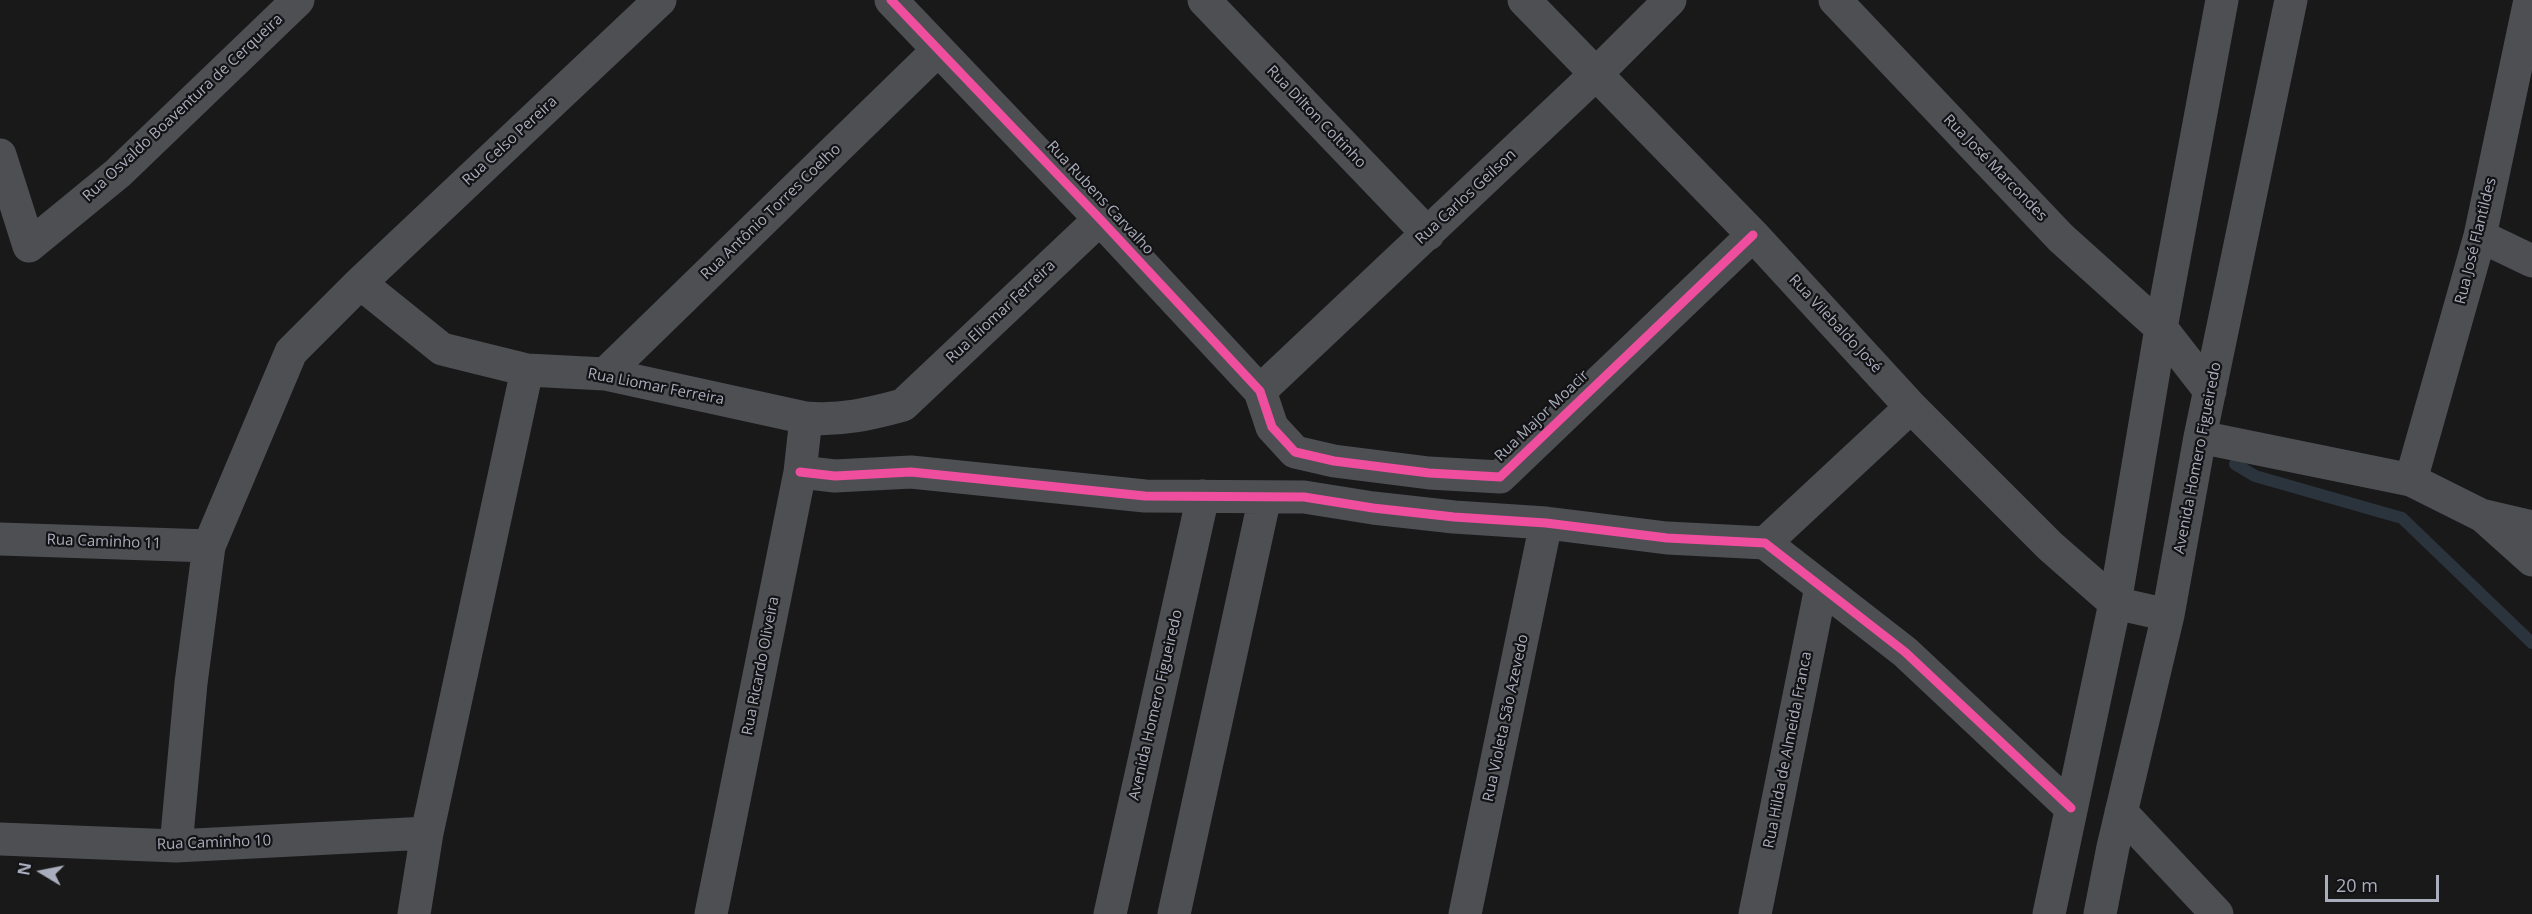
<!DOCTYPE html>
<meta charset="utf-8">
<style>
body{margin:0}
#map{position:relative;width:2532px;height:914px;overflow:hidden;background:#19191a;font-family:"Open Sans",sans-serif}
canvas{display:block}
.north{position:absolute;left:12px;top:842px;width:60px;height:60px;-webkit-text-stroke:4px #131316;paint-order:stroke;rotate:280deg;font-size:16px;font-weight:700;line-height:24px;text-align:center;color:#aaaebc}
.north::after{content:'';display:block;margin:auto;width:21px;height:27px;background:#aaaebc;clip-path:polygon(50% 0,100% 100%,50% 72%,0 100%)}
.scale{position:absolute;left:2325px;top:875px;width:114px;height:27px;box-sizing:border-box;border:3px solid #aaaebc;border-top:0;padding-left:8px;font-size:18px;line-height:21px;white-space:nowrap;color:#aaaebc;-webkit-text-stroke:4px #131316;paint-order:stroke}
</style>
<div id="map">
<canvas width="2532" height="914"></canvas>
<div class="north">N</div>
<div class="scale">20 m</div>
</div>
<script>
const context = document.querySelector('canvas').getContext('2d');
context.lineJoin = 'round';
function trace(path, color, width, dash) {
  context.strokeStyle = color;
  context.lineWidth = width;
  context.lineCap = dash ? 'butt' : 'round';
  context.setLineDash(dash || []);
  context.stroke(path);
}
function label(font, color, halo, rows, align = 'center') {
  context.font = font + ' "Open Sans",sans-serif';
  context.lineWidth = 4.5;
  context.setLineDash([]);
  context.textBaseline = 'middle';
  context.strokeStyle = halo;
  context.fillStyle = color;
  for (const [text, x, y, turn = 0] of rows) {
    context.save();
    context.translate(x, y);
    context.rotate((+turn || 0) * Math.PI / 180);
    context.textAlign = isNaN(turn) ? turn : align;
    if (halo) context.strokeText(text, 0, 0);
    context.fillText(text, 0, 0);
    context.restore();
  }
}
trace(new Path2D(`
 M 2235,464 L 2255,476 L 2402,518 L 2532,643`), '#2b343d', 12);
trace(new Path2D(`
 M 891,0 L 1100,219 L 1260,391 L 1272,427 L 1295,452 L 1334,461 L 1429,473 L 1500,477 L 1753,235
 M 1204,0 L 1428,234
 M 1524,0 L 1753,235 L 1911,407 L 2050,546 L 2115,603 L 2168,615
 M 1835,0 L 2061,238 L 2161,328 L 2210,391
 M 0,155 L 29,246 L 118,173 L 298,0
 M 2480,236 L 2532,261
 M 360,283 L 442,349 L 527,370 L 605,374 L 806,418 C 840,421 870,414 903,405 L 1100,219
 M 605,374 L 938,50
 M 1260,391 L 1597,73 L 1670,0
 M 2200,437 L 2411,480 L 2481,515 L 2532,527
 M 800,472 L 835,476 L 911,472 L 1145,496 L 1304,497 L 1373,508 L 1454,517 L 1546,523 L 1667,538 L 1765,543 L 1905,652 L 2071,808
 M 2411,480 L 2480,236 L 2530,0
 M 2484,517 L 2532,560
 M 0,539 L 209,546
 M 1765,543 L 1911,407
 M 2121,812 L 2217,914
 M 0,839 L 176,846 L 427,833
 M 176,846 L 191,683 L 209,546 L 291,352 L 360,283 L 660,0
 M 414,914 L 427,833 L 527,370
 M 711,914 L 800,472 L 806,418
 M 1110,914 L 1203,496
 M 1174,914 L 1265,497
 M 1465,914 L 1546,523
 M 1755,914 L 1821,587
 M 2049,914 L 2115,603 L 2161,328 L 2222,0
 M 2100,914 L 2113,847 L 2168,615 L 2200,437 L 2291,0`), '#4d4f53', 33);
trace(new Path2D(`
 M 891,0 L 1100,219 L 1260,391 L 1272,427 L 1295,452 L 1334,461 L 1429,473 L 1500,477 L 1753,235
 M 800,472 L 835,476 L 911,472 L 1145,496 L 1304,497 L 1373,508 L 1454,517 L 1546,523 L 1667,538 L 1765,543 L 1905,652 L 2071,808`), '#ef4d9e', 9);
label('15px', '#aaaebc', '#131316', [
 ["Rua Osvaldo Boaventura de Cerqueira",183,108,-43],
 ["Rua Dilton Coltinho",1316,117,46],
 ["Rua Celso Pereira",510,141,-43],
 ["Rua José Marcondes",1995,168,46],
 ["Rua Carlos Geilson",1466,197,-43],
 ["Rua Rubens Carvalho",1100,198,47],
 ["Rua Antônio Torres Coelho",771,212,-44],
 ["Rua José Flantildes",2476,241,-76],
 ["Rua Eliomar Ferreira",1001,312,-43],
 ["Rua Vilebaldo José",1835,324,47],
 ["Rua Liomar Ferreira",656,387,11],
 ["Rua Major Moacir",1542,416,-44],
 ["Avenida Homero Figueiredo",2198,458,-79],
 ["Rua Caminho 11",104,542,2],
 ["Rua Ricardo Oliveira",761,666,-79],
 ["Avenida Homero Figueiredo",1156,705,-77],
 ["Rua Violeta São Azevedo",1506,718,-78],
 ["Rua Hilda de Almeida Franca",1788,750,-79],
 ["Rua Caminho 10",214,843,-2]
]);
</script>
